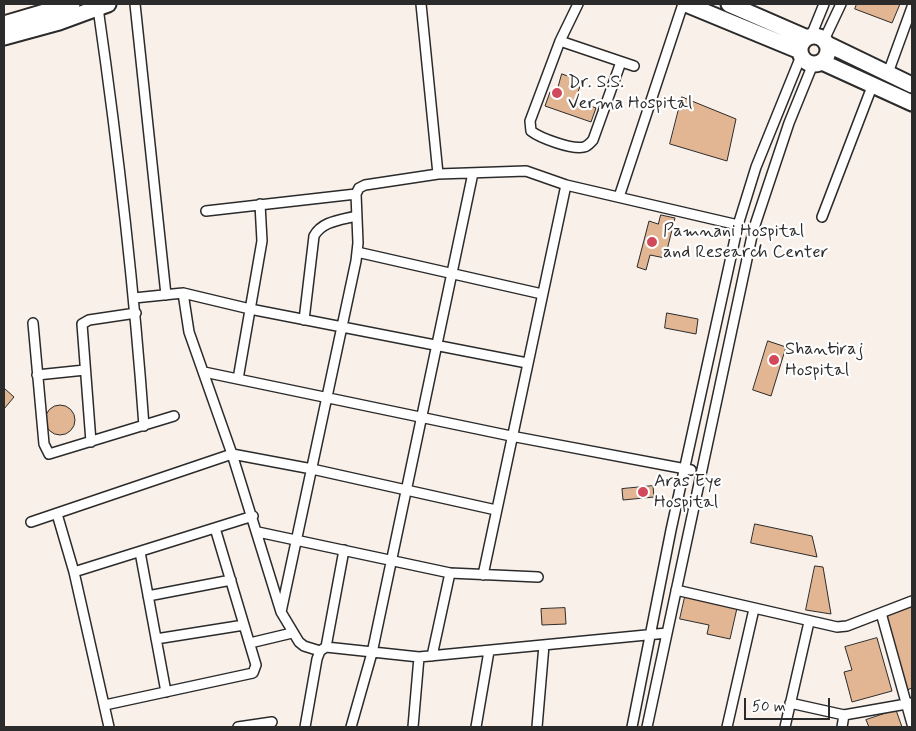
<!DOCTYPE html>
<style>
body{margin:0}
#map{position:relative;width:916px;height:731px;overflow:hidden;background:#f9f0e9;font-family:Mynerve,sans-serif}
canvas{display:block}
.frame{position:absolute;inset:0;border:5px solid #2b2b2b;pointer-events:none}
.scale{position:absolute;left:744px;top:698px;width:86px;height:22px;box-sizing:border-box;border:2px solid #2b2b2b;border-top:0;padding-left:6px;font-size:15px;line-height:18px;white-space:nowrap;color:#2b2b2b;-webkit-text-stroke:4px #fff;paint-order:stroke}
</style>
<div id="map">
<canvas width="916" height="731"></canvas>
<div class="frame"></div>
<div class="scale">50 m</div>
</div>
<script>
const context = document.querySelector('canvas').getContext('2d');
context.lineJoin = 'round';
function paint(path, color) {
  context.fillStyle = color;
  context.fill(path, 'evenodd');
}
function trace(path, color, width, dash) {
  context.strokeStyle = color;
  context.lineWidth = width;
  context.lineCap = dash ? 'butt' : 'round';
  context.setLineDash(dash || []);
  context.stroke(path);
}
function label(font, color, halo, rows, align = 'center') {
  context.font = font + ' Mynerve,sans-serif';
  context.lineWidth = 4.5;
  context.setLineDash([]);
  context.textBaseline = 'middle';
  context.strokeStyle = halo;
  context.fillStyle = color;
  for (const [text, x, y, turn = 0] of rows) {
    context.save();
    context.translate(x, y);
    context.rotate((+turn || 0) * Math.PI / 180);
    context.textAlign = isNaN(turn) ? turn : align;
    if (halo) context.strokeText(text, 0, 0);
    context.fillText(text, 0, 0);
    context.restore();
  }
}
const building = new Path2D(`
 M 857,4 L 900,4 L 892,23 L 855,9 Z
 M 562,74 L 582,81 L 575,100 L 596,108 L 591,122 L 545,106 L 550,92 L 556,93 Z
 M 682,97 L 736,119 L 727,161 L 670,144 Z
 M 661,215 L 675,218 L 665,258 L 650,255 L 646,270 L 637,267 L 649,221 L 658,224 Z
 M 667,313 L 698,319 L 696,334 L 665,328 Z
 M 768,341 L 786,347 L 771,396 L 753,390 Z
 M 4,388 L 14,397 L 4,409 Z
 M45 420a15 15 0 1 1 30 0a15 15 0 1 1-30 0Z
 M 653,486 L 654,497 L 623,500 L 622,489 Z
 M 755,524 L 812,536 L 817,557 L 751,543 Z
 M 815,566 L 823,567 L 831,614 L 806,610 Z
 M 685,597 L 737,608 L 730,639 L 707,634 L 709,625 L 680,619 Z
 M 912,605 L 912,688 L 907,690 L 884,614 Z
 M 565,608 L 566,624 L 542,625 L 541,609 Z
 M 877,638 L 892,691 L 852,702 L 844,672 L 852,670 L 845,647 Z
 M 896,710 L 902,727 L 869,727 L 866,720 Z`);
paint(building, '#e2b593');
trace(building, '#2b2b2b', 1);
const street = new Path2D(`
 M 135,4 L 166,295
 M 421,4 L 438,174
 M 578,4 L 560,41 L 530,121 L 531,131 C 540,138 572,150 584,147 C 588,146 590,143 593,140 L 621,62
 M 98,8 C 118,147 134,286 144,426
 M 811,36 L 824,4
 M 824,40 L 841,4
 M 560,41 L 634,66
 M 888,73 L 912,7
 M 619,197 L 683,4
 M 206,211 L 356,194
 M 822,217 L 873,84
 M 357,252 L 542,294
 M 183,293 L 189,332 L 232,454 L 281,612 L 299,642 L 304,646 L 320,651
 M 134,298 L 183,293 L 250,309 L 527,363
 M 304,320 L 314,236 C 322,221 341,220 356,216
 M 33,323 L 44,444 L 49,454 L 174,416
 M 204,372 L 511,436 L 691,470
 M 37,375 L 85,370
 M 238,379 L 262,241 L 260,204
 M 91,442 L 82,324 L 89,320 L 136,313
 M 57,514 L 74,572 L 109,727
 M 31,522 L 232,454 L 312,469 L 496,510
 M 258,532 L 450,573 L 538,577
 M 140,552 L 166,692
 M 74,572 L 253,516
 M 483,575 L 566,185
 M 676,590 L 837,627 L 847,626 L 912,601
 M 148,596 L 231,580
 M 281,612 L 356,261 L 358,243 L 356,194 L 359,188 L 365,185 L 438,174 L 526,171 L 566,185 L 738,225
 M 881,613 L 912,724
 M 156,639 L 244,625
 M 250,643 L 292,633
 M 326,647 L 344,550
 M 432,656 L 450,573
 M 790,703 L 844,715 L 912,703
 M 105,705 L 253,673 L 256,665 L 215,528
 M 238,727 L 272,722
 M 305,727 L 317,659 L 320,651 L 326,647 L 419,657 L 667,633
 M 351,727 L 372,653 L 473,173
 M 413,727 L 419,657
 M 476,727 L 489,651
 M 537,727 L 544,645
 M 632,727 L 671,530 L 738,225 L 756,167 L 801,56
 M 647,727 L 753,231 L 789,123 L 813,64
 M 727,727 L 754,609
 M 785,727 L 809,622
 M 842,727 L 844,715`);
const primary = new Path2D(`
 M 686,4 L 800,51
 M 729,4 L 807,38
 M 4,24 L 72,4
 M800 50a14 14 0 1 1 28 0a14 14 0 1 1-28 0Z
 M 4,37 L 59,22 L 108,4
 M 827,44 L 912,85
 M 822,62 L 912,103`);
trace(street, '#2b2b2b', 12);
trace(primary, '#2b2b2b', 19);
trace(street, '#fff', 9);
trace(primary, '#fff', 15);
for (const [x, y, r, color] of [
 [557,93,6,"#d1495b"],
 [652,242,6,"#d1495b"],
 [774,360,6,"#d1495b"],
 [643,492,6,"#d1495b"]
]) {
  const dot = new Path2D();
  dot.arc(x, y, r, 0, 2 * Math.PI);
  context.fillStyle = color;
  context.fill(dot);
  trace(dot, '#fff', 2);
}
label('18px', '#2b2b2b', '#fff', [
 ["Dr. S.S.",568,83],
 ["Verma Hospital",568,104],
 ["Pamnani Hospital",663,232],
 ["and Research Center",663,253],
 ["Shantiraj",785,350],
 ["Hospital",785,371],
 ["Aras Eye",654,482],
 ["Hospital",654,503]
], 'left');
</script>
